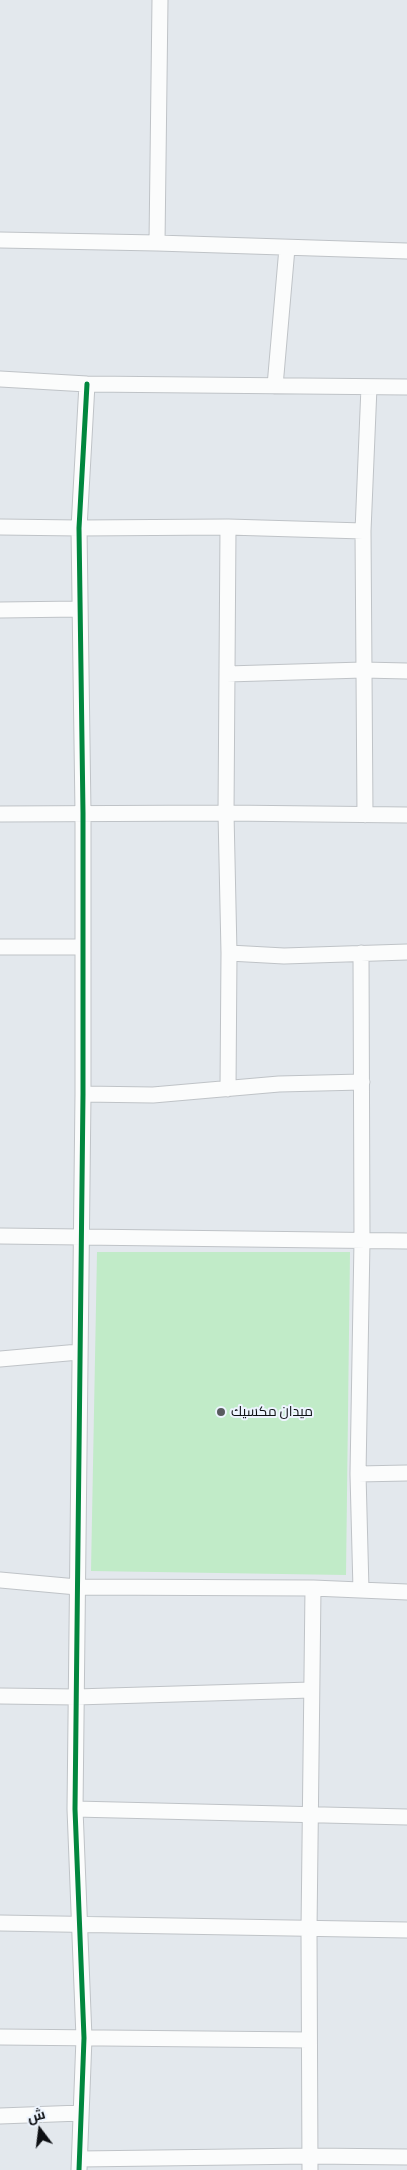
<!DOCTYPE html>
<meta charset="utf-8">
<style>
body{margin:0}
#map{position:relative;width:407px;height:2170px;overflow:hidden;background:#e3e8ed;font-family:"Crimson Pro",Cairo,serif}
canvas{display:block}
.north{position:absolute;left:15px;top:2105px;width:50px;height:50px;-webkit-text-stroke:4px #edf4fe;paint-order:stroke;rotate:345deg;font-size:14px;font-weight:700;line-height:20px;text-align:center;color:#0d0f13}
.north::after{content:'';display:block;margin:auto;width:18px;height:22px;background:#0d0f13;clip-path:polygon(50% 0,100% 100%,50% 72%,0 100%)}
</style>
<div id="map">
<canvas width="407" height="2170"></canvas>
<div class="north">ش</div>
</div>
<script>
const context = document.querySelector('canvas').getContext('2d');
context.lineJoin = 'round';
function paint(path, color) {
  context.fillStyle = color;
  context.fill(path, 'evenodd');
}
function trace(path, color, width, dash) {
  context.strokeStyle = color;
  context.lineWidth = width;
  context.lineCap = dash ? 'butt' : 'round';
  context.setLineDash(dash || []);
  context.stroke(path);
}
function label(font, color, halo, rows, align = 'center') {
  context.font = font + ' "Crimson Pro",Cairo,serif';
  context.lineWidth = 4;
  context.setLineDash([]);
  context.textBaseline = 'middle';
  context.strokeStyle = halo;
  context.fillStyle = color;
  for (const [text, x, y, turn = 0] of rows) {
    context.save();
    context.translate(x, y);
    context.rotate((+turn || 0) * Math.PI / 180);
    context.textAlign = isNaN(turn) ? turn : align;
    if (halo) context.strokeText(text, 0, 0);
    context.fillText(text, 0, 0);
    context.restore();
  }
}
paint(new Path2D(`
 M 97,1252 L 350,1252 L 346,1575 L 91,1571 Z`), '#c1ebc8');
const minor = new Path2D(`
 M 0,240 L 157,243 L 407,251
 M 157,243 L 160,0
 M 0,379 L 87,384 L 407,387
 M 275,386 L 287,248
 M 0,527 L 79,528 L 228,527 L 363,531
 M 228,527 L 226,813 L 229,953 L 228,1089
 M 0,610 L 80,609
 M 227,674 L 363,670 L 407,671
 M 0,814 L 226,813 L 407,815
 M 365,815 L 363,531 L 369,387
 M 0,947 L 82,947
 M 229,953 L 284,956 L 407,952
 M 361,953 L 362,1241 L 358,1474 L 361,1590
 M 83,1094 L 153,1095 L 279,1084 L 362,1082
 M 0,1236 L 407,1241
 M 0,1359 L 79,1352
 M 358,1474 L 407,1473
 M 0,1580 L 77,1587 L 313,1588 L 407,1592
 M 0,1696 L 76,1697 L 311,1690
 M 75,1809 L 407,1817
 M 0,1923 L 407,1930
 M 0,2037 L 309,2040
 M 0,2116 L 81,2113
 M 80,2159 L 310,2156 L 407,2157
 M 79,2170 L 84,2038 L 75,1809 L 83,1094 L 83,813 L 79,528 L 87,384
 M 310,2170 L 309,1930 L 313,1588`);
trace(minor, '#bfc3c7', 17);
trace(minor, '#fbfcfc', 15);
trace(new Path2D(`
 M 79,2170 L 84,2038 L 75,1809 L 83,1094 L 83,813 L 79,528 L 87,384`), '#00873e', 5);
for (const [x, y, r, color] of [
 [221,1412,5,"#585b5f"]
]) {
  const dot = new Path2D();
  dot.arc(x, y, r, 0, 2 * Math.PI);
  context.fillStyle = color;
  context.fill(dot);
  trace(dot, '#edf4fe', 2);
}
label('14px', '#0d0f13', '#edf4fe', [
 ["ميدان مكسيك",231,1412]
], 'left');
</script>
